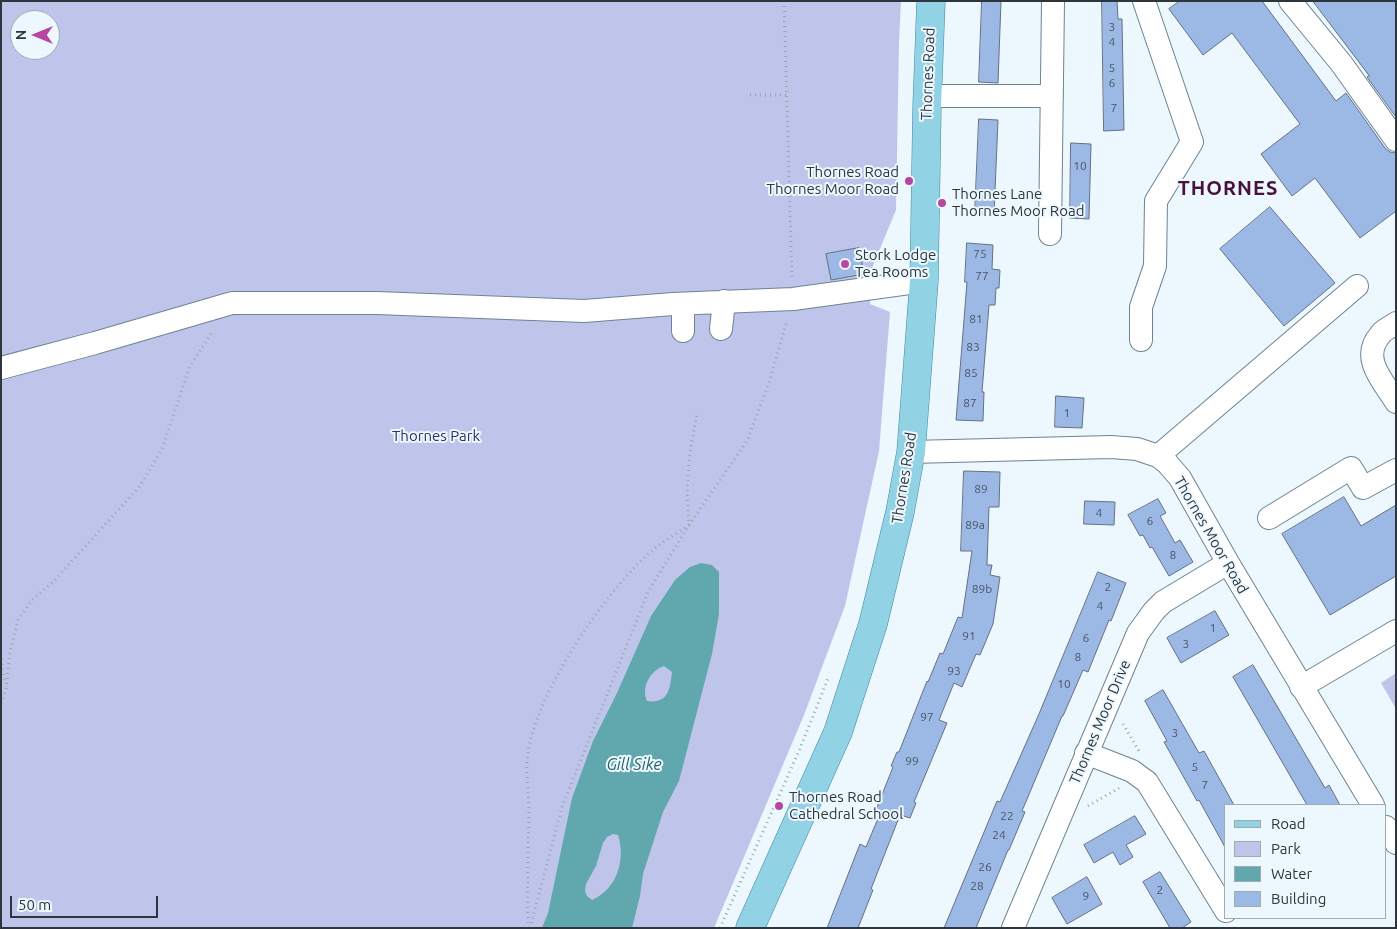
<!DOCTYPE html>
<style>
body{margin:0}
#map{position:relative;width:1397px;height:929px;overflow:hidden;background:#edf7fe;font-family:Ubuntu,sans-serif}
canvas{display:block}
.frame{position:absolute;inset:0;border:2px solid #2d363d;pointer-events:none}
.legend{position:absolute;left:1224px;top:804px;width:162px;height:115px;box-sizing:border-box;background:#edf7fe;border:1px solid #a0aab1;margin:0;padding:6px 9px;list-style:none;font-size:15px;color:#2d363d}
.legend li{display:flex;align-items:center;gap:10px;height:25px}
.legend b{width:25px;border:1px solid #a0aab1}
.north{position:absolute;left:10px;top:10px;width:50px;height:50px;box-sizing:border-box;background:#edf7fe;border:1px solid #a0aab1;border-radius:50%;rotate:270deg;font-size:14px;font-weight:700;line-height:20px;text-align:center;color:#2d363d}
.north::after{content:'';display:block;margin:auto;width:18px;height:22px;background:#b746a2;clip-path:polygon(50% 0,100% 100%,50% 72%,0 100%)}
.scale{position:absolute;left:10px;top:896px;width:148px;height:22px;box-sizing:border-box;border:2px solid #2d363d;border-top:0;padding-left:6px;font-size:15px;line-height:18px;white-space:nowrap;color:#2d363d;-webkit-text-stroke:4px #edf7fe;paint-order:stroke}
</style>
<div id="map">
<canvas width="1397" height="929"></canvas>
<div class="frame"></div>
<ul class="legend">
<li><b style="height:6px;background:#92d2e5"></b>Road</li>
<li><b style="height:14px;background:#bfc5ea"></b>Park</li>
<li><b style="height:14px;background:#61a8ae"></b>Water</li>
<li><b style="height:14px;background:#9cb8e5"></b>Building</li>
</ul>
<div class="north">N</div>
<div class="scale">50 m</div>
</div>
<script>
const context = document.querySelector('canvas').getContext('2d');
context.lineJoin = 'round';
function paint(path, color) {
  context.fillStyle = color;
  context.fill(path, 'evenodd');
}
function trace(path, color, width, dash) {
  context.strokeStyle = color;
  context.lineWidth = width;
  context.lineCap = dash ? 'butt' : 'round';
  context.setLineDash(dash || []);
  context.stroke(path);
}
function label(font, color, halo, rows, align = 'center') {
  context.font = font + ' Ubuntu,sans-serif';
  context.lineWidth = 4;
  context.setLineDash([]);
  context.textBaseline = 'middle';
  context.strokeStyle = halo;
  context.fillStyle = color;
  for (const [text, x, y, turn = 0] of rows) {
    context.save();
    context.translate(x, y);
    context.rotate((+turn || 0) * Math.PI / 180);
    context.textAlign = isNaN(turn) ? turn : align;
    if (halo) context.strokeText(text, 0, 0);
    context.fillText(text, 0, 0);
    context.restore();
  }
}
paint(new Path2D(`
 M 1,1 L 901,1 L 899,42 L 896,210 L 872,268 L 870,304 L 890,312 L 879,451 L 845,606 L 804,715 L 714,928 L 1,928 ZM 20,20 L 50,20 L 50,50 L 20,50 Z
 M 1396,673 L 1396,709 L 1381,683 Z`), '#bfc5ea');
paint(new Path2D(`
 M 701,563 L 712,565 L 719,572 L 719,614 L 712,654 L 679,781 L 663,812 L 643,874 L 640,896 L 632,928 L 542,928 L 548,913 L 572,798 L 593,741 L 617,693 L 651,616 L 675,580 L 690,567 ZM 664,666 L 672,672 C 670,690 668,704 647,701 C 641,687 650,671 664,666 ZM 613,834 L 618,835 C 626,860 617,889 592,900 L 587,896 L 585,891 L 586,884 L 596,866 L 603,843 L 607,837 Z`), '#61a8ae');
const building = new Path2D(`
 M 982,1 L 1001,1 L 998,83 L 979,82 Z
 M 1102,1 L 1117,1 L 1118,19 L 1122,19 L 1124,130 L 1104,131 Z
 M 1180,1 L 1262,1 L 1336,101 L 1346,93 L 1385,148 L 1390,152 L 1396,153 L 1396,211 L 1360,238 L 1315,178 L 1292,196 L 1261,154 L 1300,124 L 1232,33 L 1203,55 L 1169,9 Z
 M 1313,1 L 1396,1 L 1396,117 L 1367,77 L 1369,76 Z
 M 979,119 L 998,120 L 994,215 L 975,214 Z
 M 1071,143 L 1091,144 L 1089,219 L 1070,218 Z
 M 1270,207 L 1335,283 L 1284,326 L 1220,249 Z
 M 967,243 L 993,245 L 992,269 L 1000,270 L 999,288 L 996,288 L 995,305 L 989,305 L 982,392 L 984,392 L 983,421 L 956,420 L 967,282 L 965,282 Z
 M 859,248 L 864,274 L 831,280 L 826,254 Z
 M 1056,396 L 1084,398 L 1082,428 L 1055,427 Z
 M 964,471 L 1000,472 L 999,507 L 989,507 L 987,565 L 992,565 L 990,575 L 1000,577 L 993,624 L 980,655 L 976,654 L 962,687 L 954,683 L 939,720 L 947,723 L 914,802 L 916,803 L 910,818 L 900,815 L 871,889 L 873,890 L 858,928 L 827,928 L 860,844 L 866,847 L 879,816 L 874,815 L 893,767 L 891,766 L 897,752 L 899,752 L 927,681 L 928,682 L 940,653 L 943,654 L 958,617 L 962,618 L 972,551 L 961,551 Z
 M 1344,497 L 1361,526 L 1396,505 L 1396,576 L 1330,615 L 1282,534 Z
 M 1158,499 L 1166,513 L 1160,516 L 1175,543 L 1180,540 L 1193,562 L 1169,576 L 1152,547 L 1150,548 L 1143,535 L 1140,536 L 1128,515 Z
 M 1085,501 L 1115,502 L 1114,525 L 1084,524 Z
 M 1098,572 L 1126,583 L 1111,621 L 1109,620 L 1088,672 L 1083,670 L 1063,716 L 1062,716 L 1022,811 L 1025,812 L 1009,850 L 1008,850 L 976,928 L 944,928 L 997,801 L 1000,802 L 1039,714 Z
 M 1215,611 L 1229,635 L 1181,663 L 1167,638 Z
 M 1253,665 L 1325,788 L 1329,785 L 1340,805 L 1307,805 L 1233,677 Z
 M 1163,690 L 1199,753 L 1204,751 L 1234,805 L 1226,805 L 1226,849 L 1199,800 L 1197,801 L 1164,742 L 1167,741 L 1145,701 Z
 M 1135,816 L 1146,834 L 1126,845 L 1133,857 L 1120,865 L 1113,852 L 1094,863 L 1084,845 Z
 M 1160,872 L 1191,922 L 1182,928 L 1170,928 L 1143,882 Z
 M 1087,877 L 1102,904 L 1067,924 L 1052,898 Z`);
paint(building, '#9cb8e5');
trace(building, '#647185', 1);
const minor = new Path2D(`
 M 1290,1 L 1341,63 L 1396,140
 M 927,96 L 1052,96
 M 1050,234 L 1053,1
 M 683,304 L 683,331
 M 1396,323 C 1391,327 1383,330 1380,335 C 1360,358 1383,381 1396,402
 M 721,329 L 724,301
 M 1141,340 L 1141,307 L 1155,266 L 1156,201 L 1192,142 L 1144,1
 M 1,368 L 95,343 L 232,303 L 377,303 L 584,311 L 673,304 L 793,299 L 924,281
 M 911,452 L 1111,447 L 1137,449 L 1158,456 L 1167,463 L 1180,478 L 1228,563 L 1373,805
 M 1158,456 L 1357,286
 M 1269,518 L 1351,468 L 1363,488 L 1396,470
 M 1301,687 L 1396,631
 M 1086,753 L 1132,771 L 1147,782 L 1226,911
 M 1386,827 L 1396,843
 M 1013,928 L 1138,633 L 1154,611 L 1163,602 L 1228,563`);
const major = new Path2D(`
 M 750,928 L 838,732 L 873,624 L 900,512 L 911,452 L 924,281 L 927,106 L 931,1`);
trace(minor, '#6d8393', 24);
trace(major, '#3f889f', 29);
trace(new Path2D(`
 M 784,1 L 792,280
 M 750,95 L 787,95
 M 1,659 L 5,684
 M 1,703 L 6,689 L 10,651 L 18,620 L 32,600 L 54,581 L 140,486 L 162,449 L 190,366 L 213,331
 M 1123,724 L 1139,751
 M 1088,806 L 1119,788
 M 528,928 C 527,888 528,849 529,810 C 529,793 526,777 527,760 C 531,701 602,596 646,556 C 658,544 675,535 689,525 L 687,487 L 690,453 L 697,413
 M 530,928 L 562,807 L 648,592 L 689,525 L 747,441 L 770,380 L 787,320
 M 720,928 L 799,751 L 829,676`), '#9ba5ac', 3, [1, 4]);
trace(minor, '#fff', 22);
trace(major, '#92d2e5', 28);
for (const [x, y, r, color] of [
 [909,181,5,"#b746a2"],
 [942,203,5,"#b746a2"],
 [845,264,5,"#b746a2"],
 [779,806,5,"#b746a2"]
]) {
  const dot = new Path2D();
  dot.arc(x, y, r, 0, 2 * Math.PI);
  context.fillStyle = color;
  context.fill(dot);
  trace(dot, '#edf7fe', 2);
}
label('12px', '#495667', null, [
 ["3",1112,27],
 ["4",1112,42],
 ["5",1112,68],
 ["6",1112,83],
 ["7",1114,108],
 ["10",1080,166],
 ["75",980,254],
 ["77",982,276],
 ["81",976,319],
 ["83",973,347],
 ["85",971,373],
 ["87",970,403],
 ["1",1067,413],
 ["89",981,489],
 ["4",1099,513],
 ["6",1150,521],
 ["89a",975,525],
 ["8",1173,555],
 ["2",1108,587],
 ["89b",982,589],
 ["4",1100,606],
 ["1",1213,628],
 ["91",969,636],
 ["6",1086,638],
 ["3",1186,644],
 ["8",1078,657],
 ["93",954,671],
 ["10",1064,684],
 ["97",927,717],
 ["3",1175,733],
 ["99",912,761],
 ["5",1195,767],
 ["7",1205,785],
 ["22",1007,816],
 ["24",999,835],
 ["26",985,867],
 ["28",977,886],
 ["2",1160,890],
 ["9",1086,896]
]);
label('15px', '#2d363d', '#edf7fe', [
 ["Thornes Road",928,74,-88],
 ["Thornes Road",904,478,-81],
 ["Thornes Moor Road",1211,535,60],
 ["Thornes Moor Drive",1100,722,-67]
]);
label('15px', '#2d363d', '#edf7fe', [
 ["Thornes Road",899,172,"right"],
 ["Thornes Moor Road",899,189,"right"],
 ["Thornes Lane",952,194],
 ["Thornes Moor Road",952,211],
 ["Stork Lodge",855,255],
 ["Tea Rooms",855,272],
 ["Thornes Road",789,797],
 ["Cathedral School",789,814]
], 'left');
label('15px', '#2d2e6a', '#edf7fe', [
 ["Thornes Park",436,436]
]);
label('italic 16px', '#256165', '#edf7fe', [
 ["Gill Sike",634,765]
]);
context.letterSpacing = '1px';
label('bold 20px', '#48123e', '#edf7fe', [
 ["THORNES",1228,188]
]);
context.letterSpacing = '0px';
</script>
